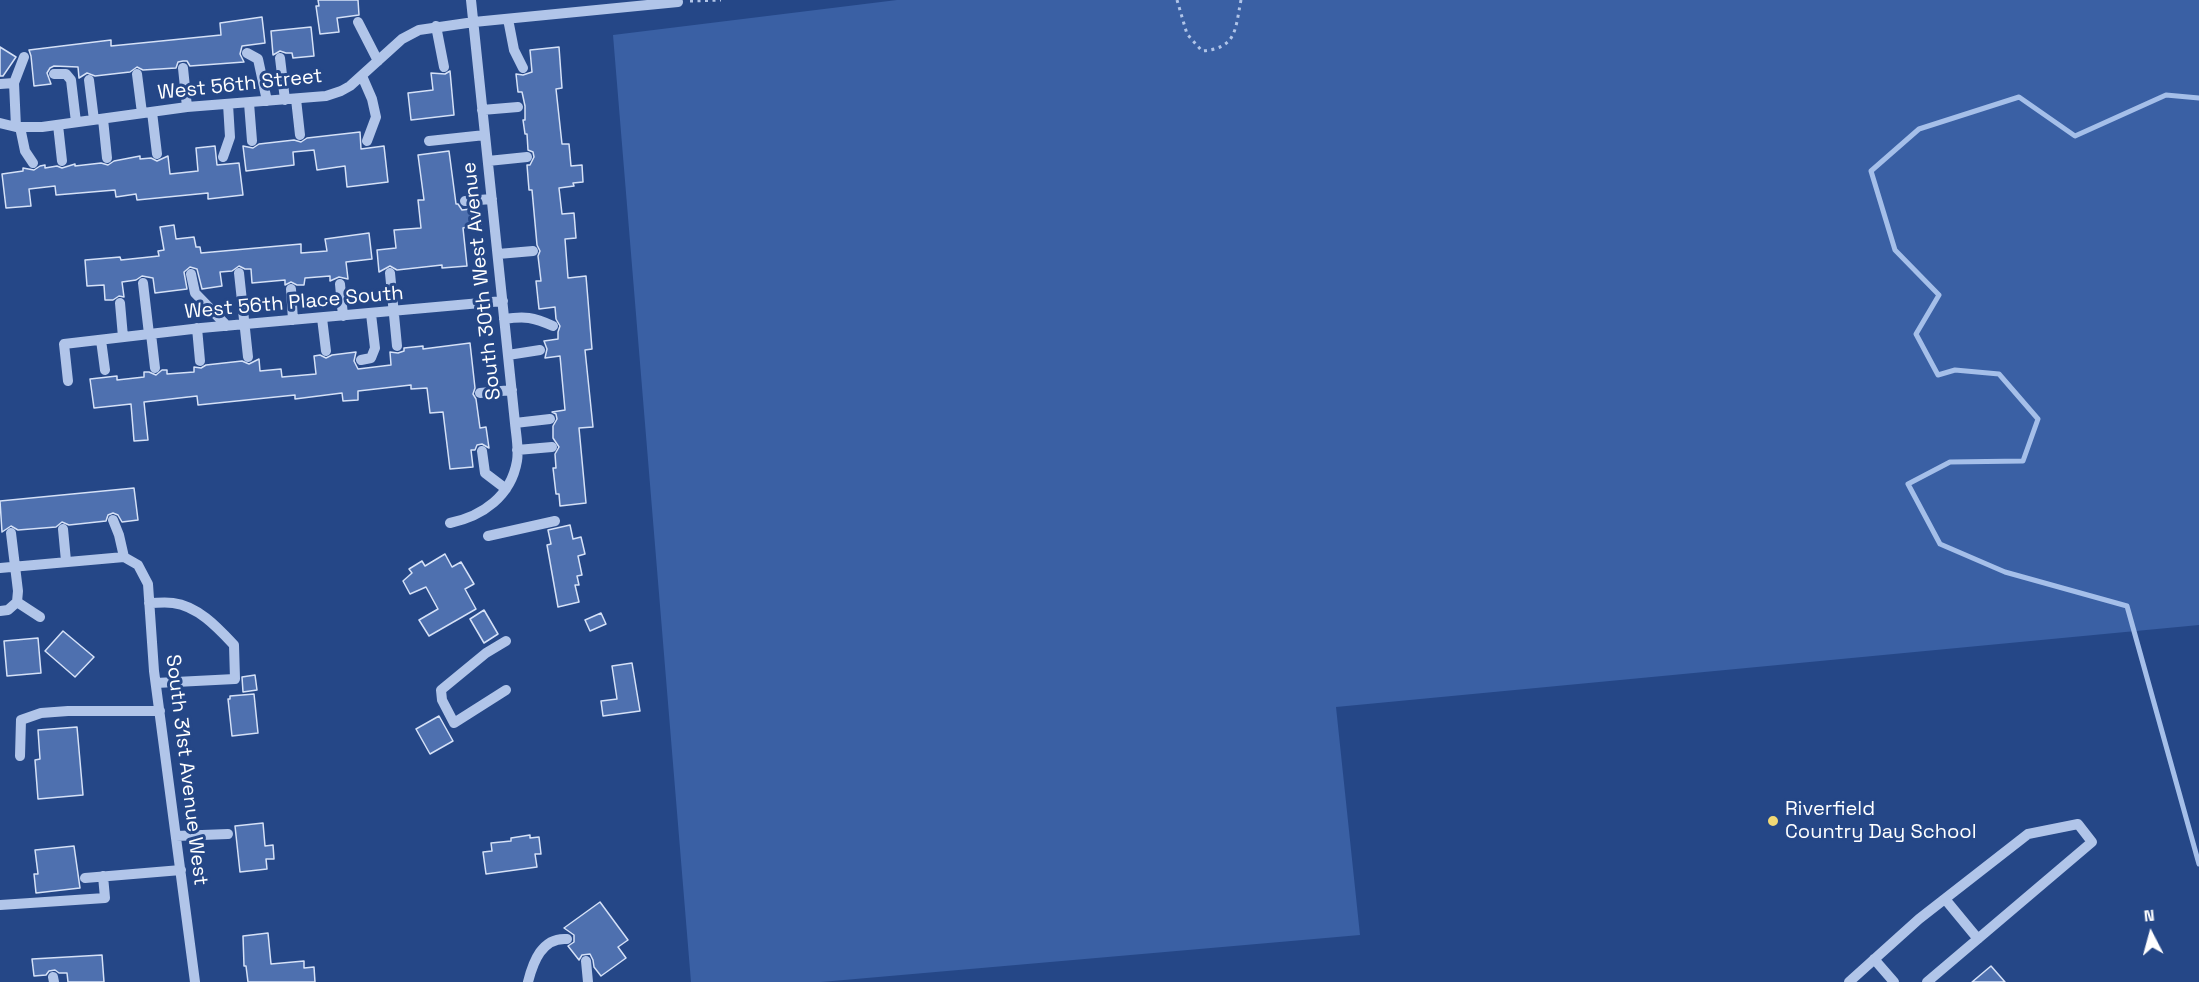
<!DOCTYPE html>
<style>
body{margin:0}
#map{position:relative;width:2199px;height:982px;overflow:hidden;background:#254787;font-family:"Space Grotesk",sans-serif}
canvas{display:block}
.north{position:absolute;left:2121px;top:904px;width:60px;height:60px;-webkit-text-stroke:4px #254787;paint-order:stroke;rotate:354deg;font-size:16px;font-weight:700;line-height:24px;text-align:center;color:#fff}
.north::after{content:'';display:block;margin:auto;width:21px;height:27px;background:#fff;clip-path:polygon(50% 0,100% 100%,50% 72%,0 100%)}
</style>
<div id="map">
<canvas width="2199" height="982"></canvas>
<div class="north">N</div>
</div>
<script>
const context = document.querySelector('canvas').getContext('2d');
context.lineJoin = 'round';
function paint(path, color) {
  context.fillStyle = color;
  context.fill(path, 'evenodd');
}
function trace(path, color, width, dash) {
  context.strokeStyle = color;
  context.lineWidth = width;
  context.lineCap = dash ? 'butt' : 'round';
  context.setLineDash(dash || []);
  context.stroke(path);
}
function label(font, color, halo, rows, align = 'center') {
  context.font = font + ' "Space Grotesk",sans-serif';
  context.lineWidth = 6;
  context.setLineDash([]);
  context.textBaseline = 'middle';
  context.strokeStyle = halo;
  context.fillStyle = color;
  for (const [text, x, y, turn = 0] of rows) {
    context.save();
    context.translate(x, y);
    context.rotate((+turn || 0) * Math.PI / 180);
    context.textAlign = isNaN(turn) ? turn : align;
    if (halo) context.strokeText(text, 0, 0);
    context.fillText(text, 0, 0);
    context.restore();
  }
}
paint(new Path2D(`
 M 897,0 L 2199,0 L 2199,625 L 1336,707 L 1360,935 L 821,982 L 691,982 L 613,35 Z`), '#3a60a4');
trace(new Path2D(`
 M 2199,98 L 2166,95 L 2075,136 L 2019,97 L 1919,129 L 1871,171 L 1895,250 L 1939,295 L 1916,334 L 1938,375 L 1955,370 L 1999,374 L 2038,419 L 2023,461 L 1950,462 L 1908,484 L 1940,544 L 2005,572 L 2127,606 L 2199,864`), '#a5bfe9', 5);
const building = new Path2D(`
 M 318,0 L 358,0 L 359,15 L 337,18 L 339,32 L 320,34 L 316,6 L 319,6 Z
 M 262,17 L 265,43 L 242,46 L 240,54 L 244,62 L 190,66 L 187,61 L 183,61 L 178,62 L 176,68 L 143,70 L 137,67 L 130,72 L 121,73 L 95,76 L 87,73 L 79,78 L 78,67 L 54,66 L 50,68 L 47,73 L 51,84 L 34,86 L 31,56 L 29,50 L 111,40 L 111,46 L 221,35 L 220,23 Z
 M 311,27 L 314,56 L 293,58 L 292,53 L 286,53 L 280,51 L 273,55 L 271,31 Z
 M 0,47 L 16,57 L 3,76 L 0,76 Z
 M 559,47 L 562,88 L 556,89 L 562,144 L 569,144 L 571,166 L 582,165 L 583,182 L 573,183 L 574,186 L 559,188 L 562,214 L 574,213 L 576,238 L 565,239 L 568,278 L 586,276 L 592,349 L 585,350 L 593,427 L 579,428 L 586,503 L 560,506 L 559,494 L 556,494 L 553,468 L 556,468 L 555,454 L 559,447 L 553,438 L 553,426 L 557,419 L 556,414 L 552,412 L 565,410 L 560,356 L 545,358 L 547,349 L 544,341 L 558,339 L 558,332 L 560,326 L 556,319 L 555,307 L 539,309 L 536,281 L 541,281 L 538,256 L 540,251 L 537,245 L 532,190 L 529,190 L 527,165 L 530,165 L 534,157 L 533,152 L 528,150 L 527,134 L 525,134 L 523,120 L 525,120 L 525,106 L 522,92 L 518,92 L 516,74 L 523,75 L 532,72 L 530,50 Z
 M 450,71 L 454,115 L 411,120 L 408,93 L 433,90 L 431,73 L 445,74 Z
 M 360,132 L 361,149 L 384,146 L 388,182 L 347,187 L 345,166 L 317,170 L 314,150 L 293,152 L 294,165 L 246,171 L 243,146 L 253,148 L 259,144 L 294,140 L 301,142 L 307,138 Z
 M 215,146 L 217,165 L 239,163 L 243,195 L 208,199 L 208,193 L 137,200 L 136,194 L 116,197 L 115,190 L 56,195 L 55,186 L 29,189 L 31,206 L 6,208 L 2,174 L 23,171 L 23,168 L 34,170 L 40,166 L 45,165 L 45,168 L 57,166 L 62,168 L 75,164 L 75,166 L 101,163 L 108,165 L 114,161 L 140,156 L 140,159 L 151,158 L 157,161 L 168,156 L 170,174 L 198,171 L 196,148 Z
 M 449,151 L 456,204 L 458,204 L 462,210 L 479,208 L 481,224 L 466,225 L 467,227 L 463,228 L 467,266 L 442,268 L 442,265 L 397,270 L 390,266 L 379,272 L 377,250 L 396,248 L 394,230 L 421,228 L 418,200 L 424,200 L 418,155 Z
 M 174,225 L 176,239 L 194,237 L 196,247 L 200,247 L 201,253 L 301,244 L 301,253 L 327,251 L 325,239 L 369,233 L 372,259 L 346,262 L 348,279 L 339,277 L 330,281 L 330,276 L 305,278 L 304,285 L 297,285 L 291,282 L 285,285 L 285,280 L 252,283 L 251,269 L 245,269 L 239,266 L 232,271 L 220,272 L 222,286 L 202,289 L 197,269 L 190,267 L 184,272 L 187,289 L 155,293 L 153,278 L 142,276 L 136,280 L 122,282 L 124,297 L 119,296 L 113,300 L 105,300 L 104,285 L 87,286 L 85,260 L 120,257 L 121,260 L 159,256 L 158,251 L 164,250 L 160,227 Z
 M 470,343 L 475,388 L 473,394 L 476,399 L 480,428 L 486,427 L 489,448 L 482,444 L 477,445 L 475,450 L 471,450 L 473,467 L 450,469 L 443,412 L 430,413 L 427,388 L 411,389 L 411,385 L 358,391 L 358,400 L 343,401 L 342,393 L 295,399 L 295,395 L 198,405 L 197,396 L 144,402 L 148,440 L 134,441 L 131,404 L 94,408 L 90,379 L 117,376 L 117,380 L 144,377 L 144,372 L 149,372 L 156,375 L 162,370 L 167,370 L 167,374 L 194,372 L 194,367 L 201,368 L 206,365 L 242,361 L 249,364 L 259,359 L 260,371 L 281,369 L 282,377 L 316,374 L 314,356 L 320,355 L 326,358 L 332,355 L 356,352 L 354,361 L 358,369 L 391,365 L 390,352 L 398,353 L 404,351 L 404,348 L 423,346 L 423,349 Z
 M 134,488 L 138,520 L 122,522 L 118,515 L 113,513 L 108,515 L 106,521 L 69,525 L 62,522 L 56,527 L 18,530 L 11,526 L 2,532 L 0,501 Z
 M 570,525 L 573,539 L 581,537 L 585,554 L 578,556 L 582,575 L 577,576 L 579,585 L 575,585 L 579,602 L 558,607 L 547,545 L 551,544 L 548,530 Z
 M 445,554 L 452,567 L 461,562 L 474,584 L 465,589 L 476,609 L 429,636 L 419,620 L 438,609 L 426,587 L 410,594 L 403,581 L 412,573 L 409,569 L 422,561 L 425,566 Z
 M 484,610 L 498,634 L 484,643 L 470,619 Z
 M 601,613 L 606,624 L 590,631 L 585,620 Z
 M 63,631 L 94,657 L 75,677 L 45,651 Z
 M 38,638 L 41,673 L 7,676 L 4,641 Z
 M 632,663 L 640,711 L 603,716 L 601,701 L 617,699 L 612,666 Z
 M 255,675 L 257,690 L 243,692 L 242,677 Z
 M 254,694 L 258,733 L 232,736 L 228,699 L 230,699 L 230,696 Z
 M 439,716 L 453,741 L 430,754 L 416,729 Z
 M 77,727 L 83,795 L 38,799 L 35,760 L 40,759 L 38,730 Z
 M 263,823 L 265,846 L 273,845 L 274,859 L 266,859 L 267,869 L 240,872 L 235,826 Z
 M 530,835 L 530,838 L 539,837 L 541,854 L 535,854 L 537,867 L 486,874 L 483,852 L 492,851 L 491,843 L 511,841 L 511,838 Z
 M 74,846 L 80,888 L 36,893 L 34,874 L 38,874 L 35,850 Z
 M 600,902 L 628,940 L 618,947 L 626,958 L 601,976 L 594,967 L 593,960 L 590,954 L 582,955 L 579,960 L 568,946 L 574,942 L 574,935 L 564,928 Z
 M 268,933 L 271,964 L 304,961 L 304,968 L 314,967 L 315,982 L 248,982 L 246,966 L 244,966 L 243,936 Z
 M 102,955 L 104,982 L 68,982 L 67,973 L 59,973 L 55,970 L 49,971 L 46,975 L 34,976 L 32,959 Z
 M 1991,966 L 2005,982 L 1972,982 Z`);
paint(building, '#4e70af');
trace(building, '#d5e1f7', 1.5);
trace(new Path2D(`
 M 1177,0 L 1187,34 L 1202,51 C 1237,48 1235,30 1241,0
 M 690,1 L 721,0`), '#b1c5e9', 3, [3, 4.5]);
trace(new Path2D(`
 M 508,19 L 514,50 L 523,68
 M 358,22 L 378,61
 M 436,26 L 444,67
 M 247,53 L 258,59 L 267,101
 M 280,58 L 285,100
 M 183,68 L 187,107
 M 54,74 L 66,74 L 71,80 L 76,122
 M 137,74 L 142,113
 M 362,76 L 372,99 L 376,117 L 367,141
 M 89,80 L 94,120
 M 0,84 L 14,83
 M 296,99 L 300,135
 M 249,103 L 252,141
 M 482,110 L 518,107
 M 152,112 L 157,154
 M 103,119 L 107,158
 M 0,123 L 16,127 L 42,127 L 187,107 L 326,96 L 341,91 L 350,86 L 402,39 L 419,30 L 474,22 L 678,2
 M 58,125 L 62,161
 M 16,127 L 14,83 L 24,57
 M 20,127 L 25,151 L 33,163
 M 429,141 L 485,135
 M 223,157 L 230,137 L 228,104
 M 488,161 L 527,157
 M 465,201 L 492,199
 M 498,254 L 533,251
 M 239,273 L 248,357
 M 390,273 L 397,346
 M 191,274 L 195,293 L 227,326
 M 143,283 L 149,334
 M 340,284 L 343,316
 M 291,289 L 293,320
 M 120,303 L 123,337
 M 322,318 L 326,351
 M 504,319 C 525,316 533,317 553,326
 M 197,328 L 200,361
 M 151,334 L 155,368
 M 101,340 L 105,370
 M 508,355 L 540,350
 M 361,360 L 371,358 L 375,348 L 371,314
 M 68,381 L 64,344 L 201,328 L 503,301
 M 480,393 L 512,390
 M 515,423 L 550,419
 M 517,450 L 552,447
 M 482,451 L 485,473 L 506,489
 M 113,520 L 119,535 L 124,557
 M 450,523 C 483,516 511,496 517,461 C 519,448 516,435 515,423 L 471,0
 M 63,529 L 66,561
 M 488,536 L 555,521
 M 0,568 L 124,557 L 138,565 L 148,584 L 154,671 L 195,982
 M 17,602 L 40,617
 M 149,603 C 157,603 165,602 173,603 C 198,606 218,628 234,645 L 235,679 L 156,683
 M 0,611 L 8,610 L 17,602 L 18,591 L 11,533
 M 506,690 L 454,723 L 442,700 L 441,690 L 486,653 L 506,641
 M 20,756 L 21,720 L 41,713 L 68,711 L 160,711
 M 176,836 L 228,834
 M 85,878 L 181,870
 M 1945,899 L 1978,939
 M 0,905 L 105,898 L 103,876
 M 1874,959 L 1894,982
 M 586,961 L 588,982
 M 53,977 L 54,982
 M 528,982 C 533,962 542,937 567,939
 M 1849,982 L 1919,919 L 2028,834 L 2078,824 L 2092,842 L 1927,982`), '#b1c5e9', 10);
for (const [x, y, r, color] of [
 [1773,821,6,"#f2d975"]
]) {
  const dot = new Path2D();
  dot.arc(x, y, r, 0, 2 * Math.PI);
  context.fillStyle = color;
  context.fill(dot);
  trace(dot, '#254787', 2);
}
label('20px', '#fff', '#254787', [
 ["West 56th Street",240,85,-6],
 ["South 30th West Avenue",482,281,-96],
 ["West 56th Place South",294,303,-5],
 ["South 31st Avenue West",186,770,83]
]);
label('20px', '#fff', '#254787', [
 ["Riverfield",1785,810],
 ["Country Day School",1785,833]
], 'left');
</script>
